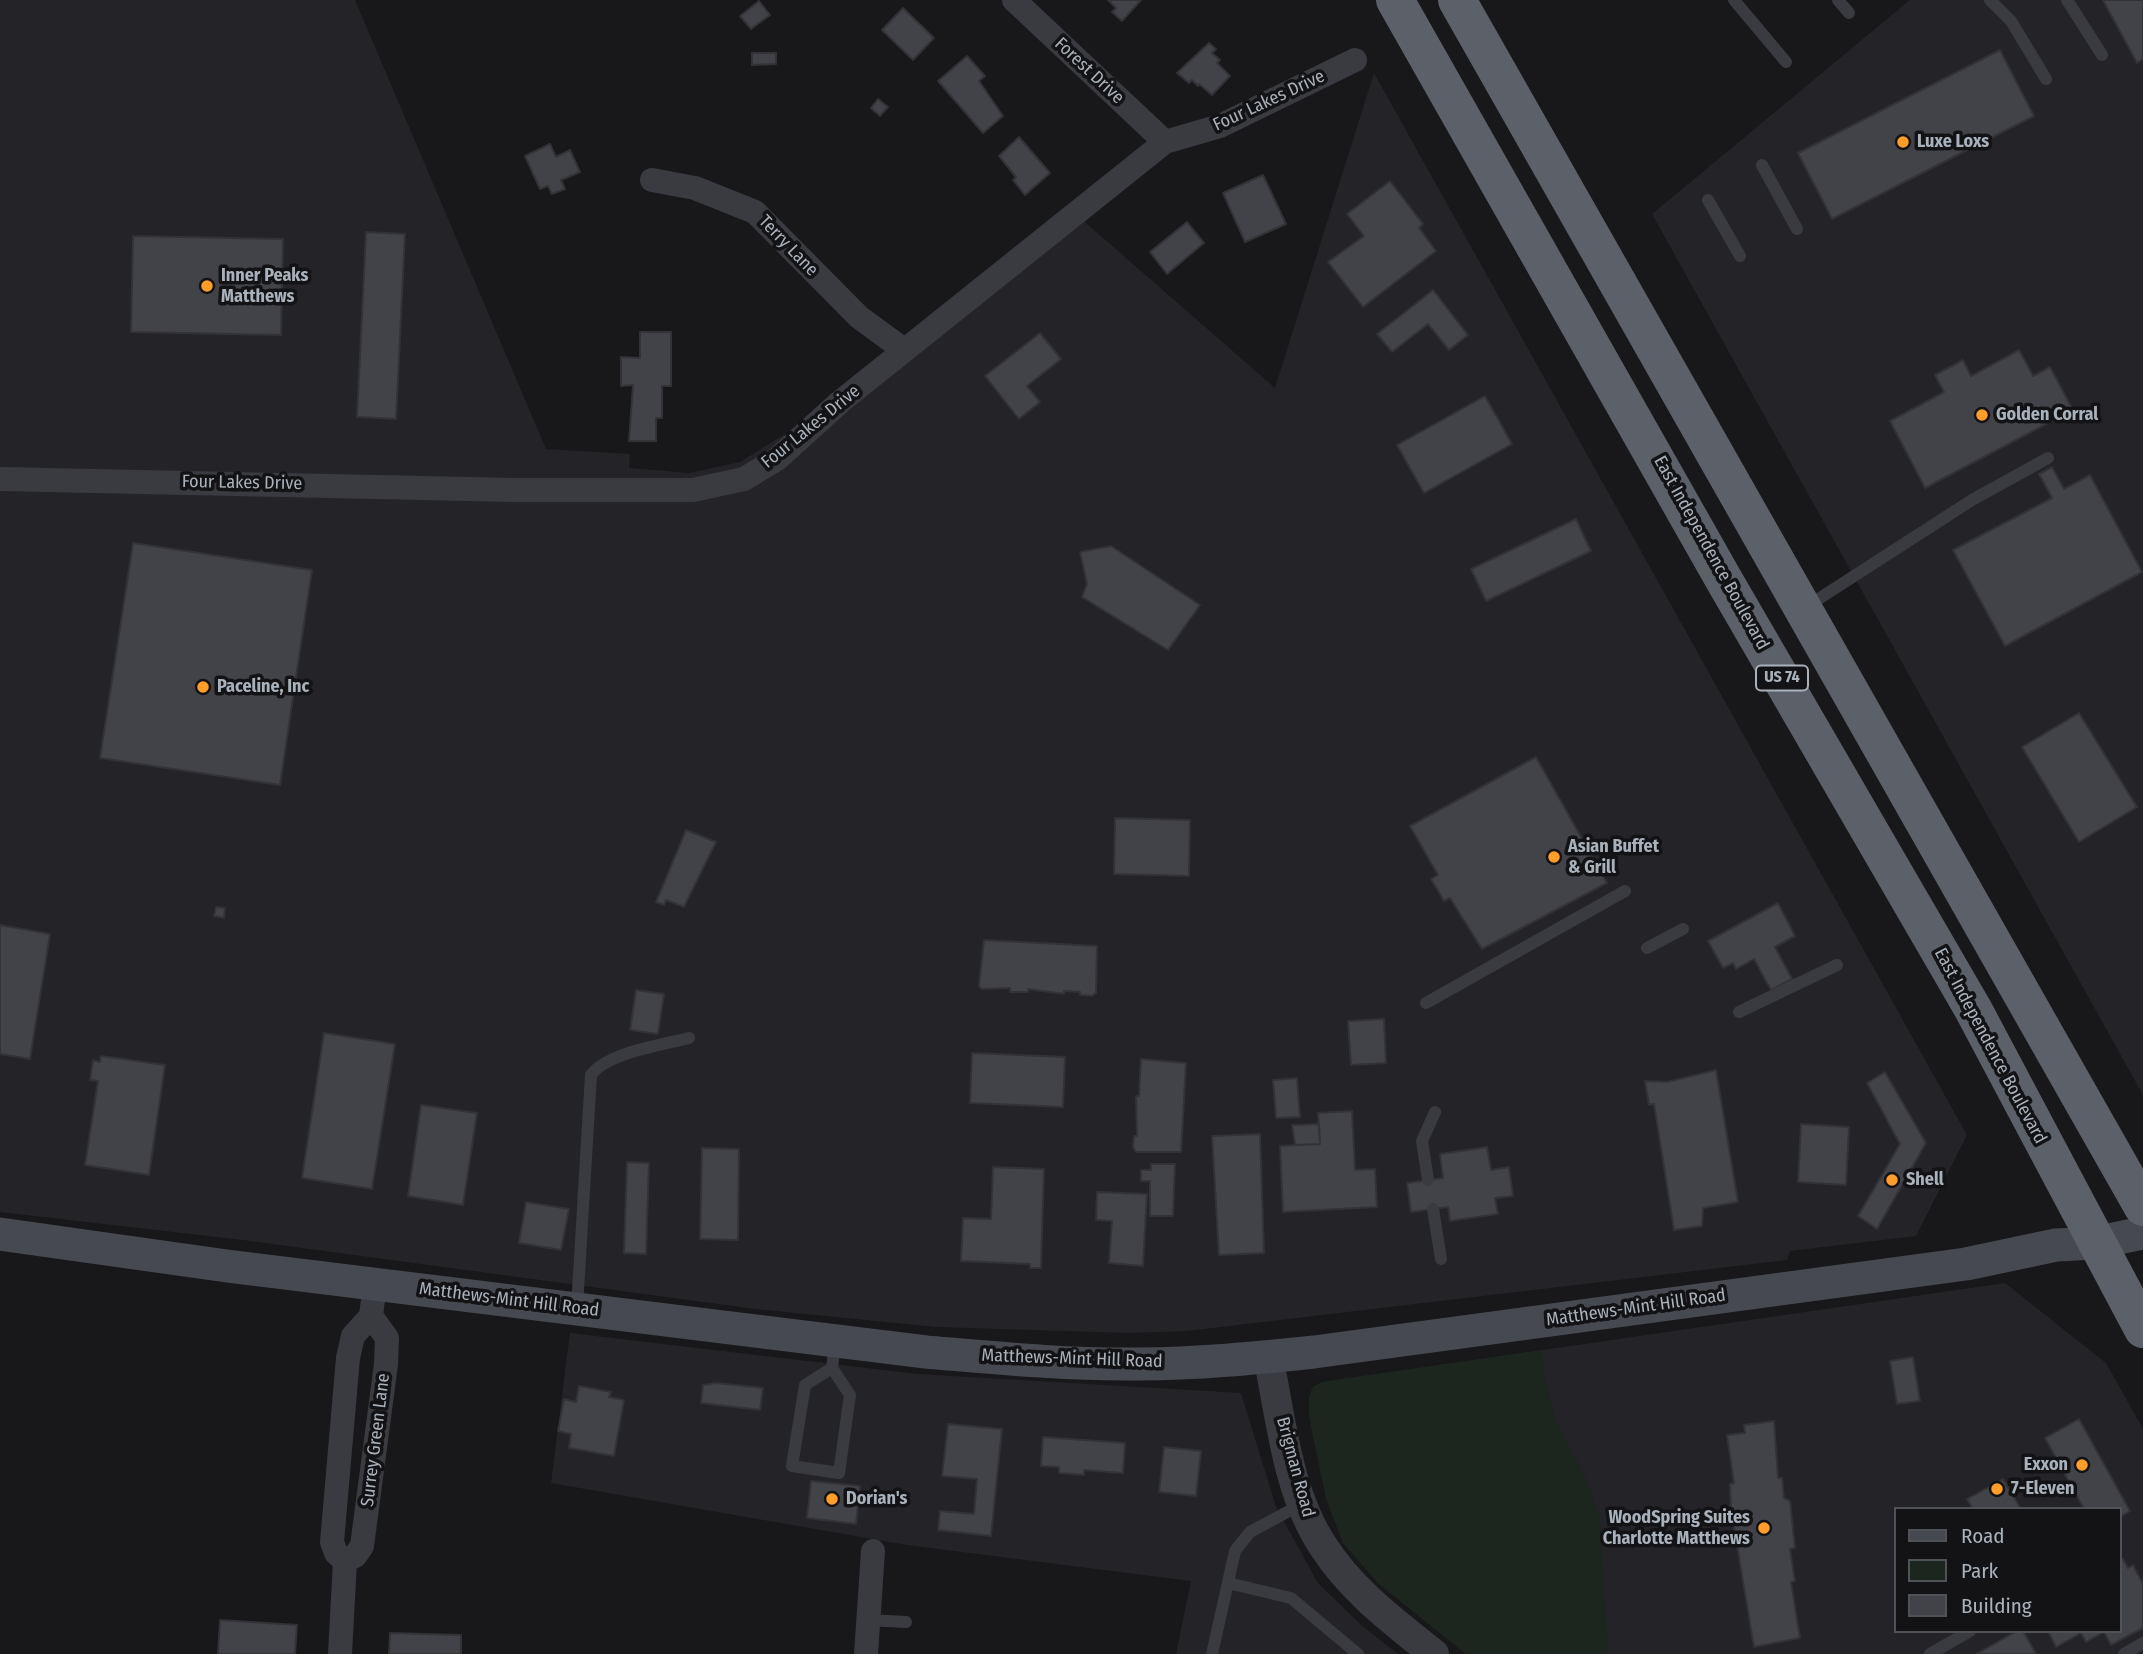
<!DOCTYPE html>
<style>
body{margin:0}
#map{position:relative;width:2143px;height:1654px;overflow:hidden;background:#18181a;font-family:"Fira Sans Condensed",sans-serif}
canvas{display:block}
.legend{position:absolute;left:1894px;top:1507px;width:228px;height:126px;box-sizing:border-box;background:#131315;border:2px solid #4f5257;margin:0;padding:9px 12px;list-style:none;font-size:21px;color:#a9b1bb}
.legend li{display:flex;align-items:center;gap:14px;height:35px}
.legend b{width:35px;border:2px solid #4f5257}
</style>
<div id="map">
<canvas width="2143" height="1654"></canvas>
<ul class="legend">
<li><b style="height:9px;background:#464a50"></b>Road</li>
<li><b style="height:19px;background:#1d261e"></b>Park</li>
<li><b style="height:19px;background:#424348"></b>Building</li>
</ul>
</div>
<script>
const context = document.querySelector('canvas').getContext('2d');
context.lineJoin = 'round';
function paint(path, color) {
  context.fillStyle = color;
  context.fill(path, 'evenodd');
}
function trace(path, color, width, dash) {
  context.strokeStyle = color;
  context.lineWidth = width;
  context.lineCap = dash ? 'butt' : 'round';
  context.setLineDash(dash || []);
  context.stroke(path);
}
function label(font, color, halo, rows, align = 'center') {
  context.font = font + ' "Fira Sans Condensed",sans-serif';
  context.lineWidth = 7;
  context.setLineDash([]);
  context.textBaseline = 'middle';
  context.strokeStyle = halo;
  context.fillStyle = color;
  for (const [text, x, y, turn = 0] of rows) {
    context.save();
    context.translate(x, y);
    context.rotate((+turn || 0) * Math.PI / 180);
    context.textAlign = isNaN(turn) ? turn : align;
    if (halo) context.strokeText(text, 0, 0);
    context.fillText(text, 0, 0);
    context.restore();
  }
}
paint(new Path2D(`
 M 0,0 L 355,0 L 546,449 L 630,454 L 629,468 L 689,473 L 740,462 L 788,432 L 1070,209 L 1275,388 L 1374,73 L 1967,1135 L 1916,1236 L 1790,1251 L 1787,1260 L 1187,1331 L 1128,1333 L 936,1327 L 755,1309 L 243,1240 L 0,1212 Z
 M 1910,0 L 2143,0 L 2143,1095 L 1652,214 Z
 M 2005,1283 L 2106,1363 L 2143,1429 L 2143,1654 L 1466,1654 L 1379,1584 L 1343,1543 L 1326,1498 L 1309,1416 L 1309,1397 L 1313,1387 L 1322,1382 ZM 1896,1509 L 2120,1509 L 2120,1631 L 1896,1631 Z
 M 570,1333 L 918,1374 L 1241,1393 L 1276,1507 L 1318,1583 L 1361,1625 L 1398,1654 L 1176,1654 L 1191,1581 L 907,1545 L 551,1483 Z`), '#242428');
paint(new Path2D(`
 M 1542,1350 L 1546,1384 L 1555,1418 L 1586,1478 L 1600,1517 L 1608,1654 L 1466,1654 L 1379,1584 L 1343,1543 L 1326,1498 L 1309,1416 L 1309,1397 L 1313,1387 L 1322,1382 Z`), '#1d261e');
const building = new Path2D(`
 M 1108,0 L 1141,0 L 1122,21 L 1112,12 L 1116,8 Z
 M 2103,0 L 2143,0 L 2143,59 L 2137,63 Z
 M 759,1 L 770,15 L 751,29 L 740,16 Z
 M 903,8 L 934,38 L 913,60 L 882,30 Z
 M 1209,43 L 1216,49 L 1212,53 L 1220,60 L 1217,63 L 1230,76 L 1212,95 L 1199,84 L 1198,86 L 1192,80 L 1189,83 L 1177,73 Z
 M 2000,50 L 2034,116 L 1832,219 L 1798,153 Z
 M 752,53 L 776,53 L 776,64 L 752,65 Z
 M 967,56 L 985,76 L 979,81 L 1003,116 L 983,133 L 938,81 Z
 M 878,99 L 888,107 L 880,116 L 871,108 Z
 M 1019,137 L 1050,173 L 1025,195 L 1013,180 L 1016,177 L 999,156 Z
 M 550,144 L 556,157 L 570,150 L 580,172 L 561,180 L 565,189 L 552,194 L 548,186 L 540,189 L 525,156 Z
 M 1263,175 L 1286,224 L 1245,242 L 1223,193 Z
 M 1390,181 L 1423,224 L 1419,228 L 1436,251 L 1363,307 L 1328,262 L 1364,236 L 1347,214 Z
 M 1187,222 L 1204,243 L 1167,274 L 1150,252 Z
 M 366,232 L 405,234 L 396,419 L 357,417 Z
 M 133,236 L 283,239 L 281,335 L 131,332 Z
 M 1433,290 L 1468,335 L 1449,350 L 1428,324 L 1392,352 L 1377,334 Z
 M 640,332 L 671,332 L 671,386 L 662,386 L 662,418 L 656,418 L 656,441 L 629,441 L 633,385 L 621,386 L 621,357 L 640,358 Z
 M 1040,333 L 1061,359 L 1027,386 L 1040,402 L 1019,419 L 985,376 Z
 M 2019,350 L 2033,376 L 2050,367 L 2073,410 L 1925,488 L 1890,421 L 1944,392 L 1935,375 L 1963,360 L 1971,376 Z
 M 1485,396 L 1512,444 L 1424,493 L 1397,445 Z
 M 2052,467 L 2064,489 L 2090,475 L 2142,572 L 2005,646 L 1953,550 L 2052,498 L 2039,474 Z
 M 1576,519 L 1591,551 L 1486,601 L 1471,569 Z
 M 133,543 L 312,570 L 280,785 L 100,758 Z
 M 1111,546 L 1200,605 L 1168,650 L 1082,597 L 1087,584 L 1080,552 Z
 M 2079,713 L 2137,807 L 2079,842 L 2022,747 Z
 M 1536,757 L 1607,883 L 1482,949 L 1450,898 L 1444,901 L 1431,879 L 1438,875 L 1410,826 Z
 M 1115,818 L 1190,820 L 1189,876 L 1114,874 Z
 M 686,830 L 716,842 L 684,907 L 666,900 L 664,905 L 656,902 Z
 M 1778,903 L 1795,936 L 1775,947 L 1792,979 L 1771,990 L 1754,959 L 1736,969 L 1733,963 L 1723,968 L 1708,941 Z
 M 216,907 L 225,908 L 224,918 L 214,916 Z
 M 0,925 L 50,934 L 30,1059 L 0,1054 Z
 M 984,940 L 1097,946 L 1096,993 L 1092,996 L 1080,995 L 1080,992 L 1064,991 L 1064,994 L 1028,989 L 1028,992 L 1010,992 L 1010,988 L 982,989 L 979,986 Z
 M 636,990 L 664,994 L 658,1034 L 630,1030 Z
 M 1384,1019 L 1386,1063 L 1351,1065 L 1348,1021 Z
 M 324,1033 L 395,1044 L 372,1189 L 302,1178 Z
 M 972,1053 L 1065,1057 L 1063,1107 L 970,1103 Z
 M 101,1056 L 165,1065 L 149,1175 L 85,1165 L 98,1081 L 90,1080 L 93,1060 L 100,1062 Z
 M 1141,1059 L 1186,1063 L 1181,1152 L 1136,1152 L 1133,1147 L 1134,1136 L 1137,1136 L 1136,1096 L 1139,1096 Z
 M 1716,1070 L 1738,1202 L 1703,1208 L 1702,1226 L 1674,1230 L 1654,1104 L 1649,1105 L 1645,1081 L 1667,1082 Z
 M 1885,1072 L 1926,1143 L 1877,1229 L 1858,1216 L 1900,1144 L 1867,1083 Z
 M 1297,1078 L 1300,1117 L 1276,1118 L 1273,1080 Z
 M 421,1105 L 477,1113 L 463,1205 L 408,1196 Z
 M 1352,1111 L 1355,1170 L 1375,1169 L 1377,1207 L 1283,1212 L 1280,1146 L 1320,1144 L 1318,1113 Z
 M 1319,1124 L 1320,1144 L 1295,1145 L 1292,1125 Z
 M 1801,1124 L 1849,1127 L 1846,1185 L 1798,1182 Z
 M 1260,1134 L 1264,1253 L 1219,1255 L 1212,1136 Z
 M 1487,1147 L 1491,1170 L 1509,1167 L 1513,1196 L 1495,1198 L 1498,1214 L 1450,1221 L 1448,1207 L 1411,1212 L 1407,1183 L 1443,1178 L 1440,1154 Z
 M 702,1148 L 739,1149 L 738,1240 L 700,1239 Z
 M 627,1162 L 649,1163 L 646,1254 L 624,1253 Z
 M 1151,1164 L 1175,1164 L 1173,1216 L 1150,1216 L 1150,1181 L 1141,1181 L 1141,1170 L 1151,1170 Z
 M 993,1167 L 1044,1169 L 1041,1268 L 1030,1268 L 1030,1264 L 961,1261 L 963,1218 L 991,1219 Z
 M 1097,1192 L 1147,1194 L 1143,1266 L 1109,1263 L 1112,1221 L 1096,1220 Z
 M 526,1202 L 569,1209 L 561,1250 L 519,1243 Z
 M 1913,1357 L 1920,1401 L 1897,1404 L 1890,1361 Z
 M 716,1383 L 763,1388 L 760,1410 L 701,1403 L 703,1385 Z
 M 579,1386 L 611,1392 L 609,1397 L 624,1400 L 614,1456 L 569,1448 L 571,1434 L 558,1431 L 564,1399 L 576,1402 Z
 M 2079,1419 L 2130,1511 L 2120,1517 L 2120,1509 L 2084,1509 L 2045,1438 Z
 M 1774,1421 L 1778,1478 L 1782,1478 L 1784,1498 L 1790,1501 L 1795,1548 L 1790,1549 L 1795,1581 L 1791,1582 L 1800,1638 L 1754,1647 L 1731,1509 L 1730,1484 L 1734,1483 L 1727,1435 L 1745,1433 L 1744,1425 Z
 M 948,1424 L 1002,1429 L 991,1536 L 938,1530 L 940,1511 L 974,1514 L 977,1479 L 942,1476 Z
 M 1043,1437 L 1125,1443 L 1123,1473 L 1084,1470 L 1084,1475 L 1059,1473 L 1059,1467 L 1041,1466 Z
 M 1164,1447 L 1201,1451 L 1196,1496 L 1159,1492 Z
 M 2003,1479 L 2021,1509 L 1973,1509 L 1967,1499 Z
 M 811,1481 L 860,1486 L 856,1524 L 807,1518 Z
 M 2123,1559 L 2128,1568 L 2133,1565 L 2143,1584 L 2143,1628 L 2111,1645 L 2104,1632 L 2086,1642 L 2081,1633 L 2056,1647 L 2048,1631 L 2120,1631 L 2120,1560 Z
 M 220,1620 L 297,1625 L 295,1654 L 218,1654 Z
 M 2017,1631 L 2023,1631 L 2036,1654 L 1976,1654 Z
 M 390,1633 L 461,1635 L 461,1654 L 389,1654 Z`);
paint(building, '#424348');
trace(building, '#323237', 2);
trace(new Path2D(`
 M 1734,0 L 1786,62
 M 1838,0 L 1849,13
 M 1990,0 L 2011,21 L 2046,79
 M 2067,0 L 2102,55
 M 1762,165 L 1797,229
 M 1708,200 L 1740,256
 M 1806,607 L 1972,500 L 2048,458
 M 1647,948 L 1683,929
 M 1426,1003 L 1625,891
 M 1739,1012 L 1837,965
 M 1428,1180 L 1422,1141 L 1435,1112
 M 1433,1209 L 1441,1259
 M 577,1307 L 591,1075 C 606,1053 662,1045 689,1038
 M 832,1368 L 805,1385 L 792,1466 L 839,1473 L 850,1395 L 832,1368 L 835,1344
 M 1228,1583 L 1291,1598 L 1358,1654
 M 868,1620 L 906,1622
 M 1212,1654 L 1235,1551 L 1250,1532 L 1302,1504
 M 1930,1654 L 1970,1631
 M 2124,1654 L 2143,1643`), '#393b40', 12);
trace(new Path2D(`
 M 1014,0 L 1165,142
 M 652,180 L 695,188 L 755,212 L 859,317 L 904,350
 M 0,479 L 516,490 L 693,490 L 744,479 L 777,459 L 840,402 L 1165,142 L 1220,126 L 1355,60
 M 345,1561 L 336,1553 L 332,1542 L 348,1358 L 353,1336 L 371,1316 L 375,1283
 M 345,1561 L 355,1556 L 362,1546 L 386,1364 L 387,1338 L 371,1316
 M 340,1654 L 345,1561
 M 866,1654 L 873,1551`), '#393b40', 24);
trace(new Path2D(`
 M 1268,1356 C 1281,1418 1287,1492 1323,1546 C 1351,1590 1394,1622 1434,1654`), '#393b40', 30);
trace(new Path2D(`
 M 0,1234 L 227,1266 L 926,1352 C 997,1358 1068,1365 1139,1364 C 1197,1364 1256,1358 1314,1352 L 1966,1264 L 2056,1245 L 2095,1243 L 2143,1233`), '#464a50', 33);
trace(new Path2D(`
 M 1395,0 L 1724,580 L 1973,1009 L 2143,1329
 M 1457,0 L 2143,1207`), '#5c6068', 38);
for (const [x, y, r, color] of [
 [1903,142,7,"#ff9d2b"],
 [207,286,7,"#ff9d2b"],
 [1982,415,7,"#ff9d2b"],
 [203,687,7,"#ff9d2b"],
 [1554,857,7,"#ff9d2b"],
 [1892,1180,7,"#ff9d2b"],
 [2082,1465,7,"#ff9d2b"],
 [1997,1489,7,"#ff9d2b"],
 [832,1499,7,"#ff9d2b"],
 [1764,1528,7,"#ff9d2b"]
]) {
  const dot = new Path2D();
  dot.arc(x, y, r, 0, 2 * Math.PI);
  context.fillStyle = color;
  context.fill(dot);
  trace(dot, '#131315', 2.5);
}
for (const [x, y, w] of [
 [1782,678,52]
]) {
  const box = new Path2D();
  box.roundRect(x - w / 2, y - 12.5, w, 25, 5);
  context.fillStyle = '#131315';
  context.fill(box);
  trace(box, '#a9b1bb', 2);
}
label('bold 16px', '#a9b1bb', null, [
 ["US 74",1782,678]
]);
label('18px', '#a9b1bb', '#131315', [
 ["Forest Drive",1089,71,43],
 ["Four Lakes Drive",1269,101,-25],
 ["Terry Lane",788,246,46],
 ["Four Lakes Drive",811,427,-39],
 ["Four Lakes Drive",242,483,1],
 ["East Independence Boulevard",1711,553,61],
 ["East Independence Boulevard",1990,1046,62],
 ["Matthews-Mint Hill Road",509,1300,7],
 ["Matthews-Mint Hill Road",1636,1308,-8],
 ["Matthews-Mint Hill Road",1072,1359,2],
 ["Surrey Green Lane",376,1440,-83],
 ["Brigman Road",1295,1467,75]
]);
label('bold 18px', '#a9b1bb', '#131315', [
 ["Luxe Loxs",1917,142],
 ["Inner Peaks",221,276],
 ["Matthews",221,297],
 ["Golden Corral",1996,415],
 ["Paceline, Inc",217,687],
 ["Asian Buffet",1568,847],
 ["& Grill",1568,868],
 ["Shell",1906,1180],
 ["Exxon",2068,1465,"right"],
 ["7-Eleven",2011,1489],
 ["Dorian's",846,1499],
 ["WoodSpring Suites",1750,1518,"right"],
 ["Charlotte Matthews",1750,1539,"right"]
], 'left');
</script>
